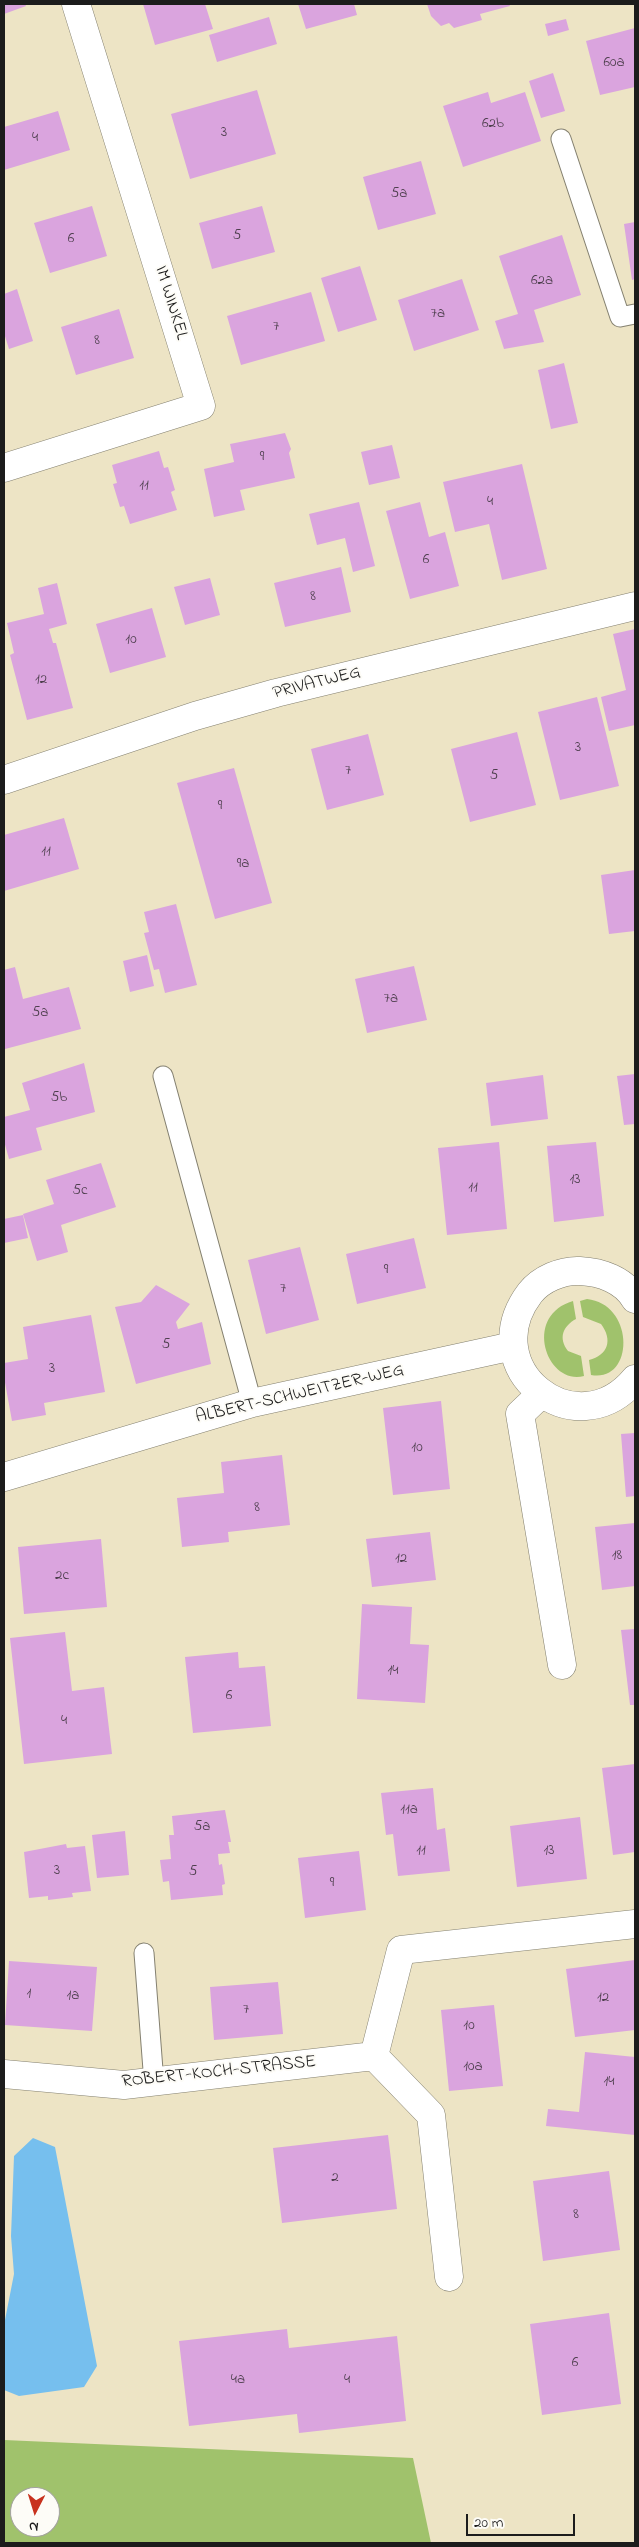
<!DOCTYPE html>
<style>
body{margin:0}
#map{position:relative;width:639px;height:2547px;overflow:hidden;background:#ede4c5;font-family:"Indie Flower",sans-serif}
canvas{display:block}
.frame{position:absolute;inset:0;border:5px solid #1c1c1c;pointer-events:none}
.north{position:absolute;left:10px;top:2487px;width:50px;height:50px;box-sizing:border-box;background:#fdfcf7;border:1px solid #a3a29f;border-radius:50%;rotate:185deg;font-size:14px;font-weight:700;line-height:20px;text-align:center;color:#1c1c1c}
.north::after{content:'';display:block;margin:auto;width:18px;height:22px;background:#c8321e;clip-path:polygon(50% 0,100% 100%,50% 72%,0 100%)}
.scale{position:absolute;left:466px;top:2514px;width:109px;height:22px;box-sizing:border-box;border:2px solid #1c1c1c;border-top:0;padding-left:6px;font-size:15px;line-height:18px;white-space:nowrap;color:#1c1c1c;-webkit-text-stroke:4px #fdfcf7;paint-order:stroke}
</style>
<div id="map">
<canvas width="639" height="2547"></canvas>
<div class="frame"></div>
<div class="north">N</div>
<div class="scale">20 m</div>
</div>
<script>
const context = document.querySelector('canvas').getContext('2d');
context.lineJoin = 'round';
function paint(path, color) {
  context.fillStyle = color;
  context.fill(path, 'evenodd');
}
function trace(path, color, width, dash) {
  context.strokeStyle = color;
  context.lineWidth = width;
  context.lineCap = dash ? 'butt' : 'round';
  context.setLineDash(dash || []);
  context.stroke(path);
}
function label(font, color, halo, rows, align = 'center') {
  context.font = font + ' "Indie Flower",sans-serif';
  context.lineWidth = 4;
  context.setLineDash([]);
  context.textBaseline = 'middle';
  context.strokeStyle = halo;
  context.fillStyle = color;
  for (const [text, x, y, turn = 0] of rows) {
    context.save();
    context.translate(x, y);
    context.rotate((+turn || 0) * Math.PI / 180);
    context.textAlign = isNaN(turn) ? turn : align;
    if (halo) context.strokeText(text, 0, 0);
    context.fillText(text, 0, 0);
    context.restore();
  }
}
paint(new Path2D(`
 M 587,1299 C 635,1304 635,1383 591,1375 L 589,1360 C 608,1355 613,1340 601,1324 L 583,1317 L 580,1301 Z
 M 573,1301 L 576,1319 C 563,1326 558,1338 568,1351 L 581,1356 L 584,1376 C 547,1386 522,1316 573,1301 Z
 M 4,2440 L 413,2458 L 431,2543 L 4,2543 ZM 20,2497 L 50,2497 L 50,2527 L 20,2527 Z`), '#a0c26c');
paint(new Path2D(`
 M 33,2138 L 55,2147 L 97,2366 L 84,2387 L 19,2396 L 4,2390 L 4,2325 L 14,2274 L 11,2236 L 14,2156 Z`), '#76bfee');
paint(new Path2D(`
 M 4,4 L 25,4 L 26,6 L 4,14 Z
 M 143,4 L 205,4 L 213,29 L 155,45 Z
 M 298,4 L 354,4 L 357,15 L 306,29 Z
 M 427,4 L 509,4 L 510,6 L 480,14 L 482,20 L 454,28 L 449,23 L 441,26 L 431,16 Z
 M 269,17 L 277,44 L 217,62 L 209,35 Z
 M 566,19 L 569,30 L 548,36 L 545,24 Z
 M 635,28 L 635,87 L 600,95 L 586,41 Z
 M 553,73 L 565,111 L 541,118 L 529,81 Z
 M 257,90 L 276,154 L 190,179 L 171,114 Z
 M 488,92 L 491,103 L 525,92 L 541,141 L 463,167 L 443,106 Z
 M 58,111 L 70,150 L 4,170 L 4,127 Z
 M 421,161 L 436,214 L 378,230 L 363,177 Z
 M 92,206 L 107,256 L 50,273 L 34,223 Z
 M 262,206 L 275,252 L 212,269 L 199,223 Z
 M 635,222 L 635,279 L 632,280 L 624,224 Z
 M 562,235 L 581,295 L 534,310 L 544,342 L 504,349 L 495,321 L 518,314 L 499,256 Z
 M 360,266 L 377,320 L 338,332 L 321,278 Z
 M 462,279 L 479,330 L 414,351 L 398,300 Z
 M 17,289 L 33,341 L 9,349 L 4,333 L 4,294 Z
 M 311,292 L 325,341 L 241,365 L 227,316 Z
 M 119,309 L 134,358 L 76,375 L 61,327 Z
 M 564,363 L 578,423 L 551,429 L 538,370 Z
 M 285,433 L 291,449 L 289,453 L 295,478 L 240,490 L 245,510 L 214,517 L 204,469 L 234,462 L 230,444 Z
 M 392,445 L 400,478 L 369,485 L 361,452 Z
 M 159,451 L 164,468 L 168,467 L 175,490 L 171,492 L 177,510 L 130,524 L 124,506 L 120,507 L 113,484 L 117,483 L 112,465 Z
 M 522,464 L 547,569 L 502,580 L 489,524 L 455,532 L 443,482 Z
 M 359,502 L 375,566 L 353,572 L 345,538 L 317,545 L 309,514 Z
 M 420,502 L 429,537 L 445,532 L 459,586 L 410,599 L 386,511 Z
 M 341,567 L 351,612 L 285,627 L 274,583 Z
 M 210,578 L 220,615 L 185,625 L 174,587 Z
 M 57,583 L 67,624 L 49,629 L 53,643 L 56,643 L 73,708 L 27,720 L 10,655 L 14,653 L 7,623 L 44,614 L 38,588 Z
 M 152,608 L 166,657 L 110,673 L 96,624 Z
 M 635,629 L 635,725 L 609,731 L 601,697 L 626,690 L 613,634 Z
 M 597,697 L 619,786 L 560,800 L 538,712 Z
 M 517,732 L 536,805 L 470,822 L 451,749 Z
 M 368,734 L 384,795 L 327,810 L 311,749 Z
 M 234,768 L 272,903 L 215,919 L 177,783 Z
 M 64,818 L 79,869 L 4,891 L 4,835 Z
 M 635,870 L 635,931 L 609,934 L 601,875 Z
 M 176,904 L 197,985 L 165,993 L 159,969 L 154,970 L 144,933 L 149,932 L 144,912 Z
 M 147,955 L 154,986 L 130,992 L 123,961 Z
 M 414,966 L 427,1020 L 367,1033 L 355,979 Z
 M 15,967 L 23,999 L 69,987 L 81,1029 L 5,1049 L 4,970 Z
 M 84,1063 L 95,1112 L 36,1128 L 42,1150 L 9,1159 L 4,1141 L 4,1117 L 30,1110 L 22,1083 Z
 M 635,1074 L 635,1124 L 624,1125 L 617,1076 Z
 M 543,1075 L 548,1119 L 491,1126 L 486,1083 Z
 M 499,1142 L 507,1229 L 447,1235 L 438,1148 Z
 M 596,1142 L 604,1216 L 554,1222 L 547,1146 Z
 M 101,1163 L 116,1207 L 61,1225 L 68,1252 L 37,1261 L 23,1214 L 54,1204 L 46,1180 Z
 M 23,1215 L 28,1238 L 4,1243 L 4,1219 Z
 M 414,1238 L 426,1288 L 357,1304 L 346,1254 Z
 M 300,1247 L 319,1320 L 266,1334 L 248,1260 Z
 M 156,1285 L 190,1304 L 176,1322 L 178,1329 L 202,1322 L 211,1364 L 136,1384 L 115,1307 L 141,1302 Z
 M 91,1315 L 105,1392 L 44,1403 L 46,1415 L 12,1421 L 4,1377 L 4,1363 L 28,1359 L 23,1327 Z
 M 441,1401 L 450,1489 L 393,1495 L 383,1408 Z
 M 635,1433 L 635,1496 L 626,1497 L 621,1434 Z
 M 282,1455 L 290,1525 L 228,1532 L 229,1542 L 182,1547 L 177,1498 L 224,1493 L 221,1462 Z
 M 635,1523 L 635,1586 L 602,1590 L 595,1527 Z
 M 430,1532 L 436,1580 L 372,1587 L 366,1539 Z
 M 101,1539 L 107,1607 L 24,1614 L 18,1547 Z
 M 362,1604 L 412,1607 L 410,1644 L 429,1645 L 425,1703 L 357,1699 Z
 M 635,1629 L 635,1705 L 630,1705 L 621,1630 Z
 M 65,1632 L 72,1691 L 104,1687 L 112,1754 L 24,1764 L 10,1638 Z
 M 238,1652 L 239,1668 L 265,1666 L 271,1726 L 193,1733 L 185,1657 Z
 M 635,1764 L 635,1852 L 613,1855 L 602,1768 Z
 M 433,1788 L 437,1830 L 445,1828 L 450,1871 L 398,1876 L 393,1834 L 386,1835 L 381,1793 Z
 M 225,1810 L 231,1842 L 228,1842 L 230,1853 L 218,1854 L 219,1865 L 222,1864 L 225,1884 L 222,1885 L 223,1895 L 171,1900 L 169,1881 L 163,1882 L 160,1860 L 171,1859 L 169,1835 L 174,1835 L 172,1816 Z
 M 580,1817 L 587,1879 L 517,1887 L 510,1826 Z
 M 125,1831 L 129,1875 L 97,1878 L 92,1835 Z
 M 66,1844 L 67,1848 L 85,1846 L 91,1891 L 72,1893 L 73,1897 L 48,1900 L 48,1896 L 29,1898 L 24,1852 Z
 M 359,1851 L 366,1910 L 305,1918 L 298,1858 Z
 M 635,1960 L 635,2030 L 575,2037 L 566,1969 Z
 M 9,1961 L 97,1967 L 92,2031 L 5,2025 Z
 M 278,1982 L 283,2034 L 214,2040 L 210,1987 Z
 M 494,2005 L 503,2086 L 449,2091 L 441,2010 Z
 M 585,2052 L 635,2057 L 635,2135 L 546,2126 L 548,2109 L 579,2112 Z
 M 388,2135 L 397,2209 L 282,2223 L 273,2148 Z
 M 609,2171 L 620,2250 L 543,2261 L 533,2181 Z
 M 609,2313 L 621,2404 L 542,2415 L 530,2324 Z
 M 287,2329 L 289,2348 L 397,2336 L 406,2421 L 299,2433 L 297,2414 L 189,2426 L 179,2341 Z`), '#daa4de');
const lane = new Path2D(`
 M 561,139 L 620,317 L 635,314
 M 163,1076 L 252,1403
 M 144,1953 L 154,2083`);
const street = new Path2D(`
 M 4,468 L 201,406 L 76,4
 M 4,780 L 195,716 L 276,693 L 635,606
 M 635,1299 C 624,1280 601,1272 580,1271 C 562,1270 541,1279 530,1293 C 473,1368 576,1450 635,1379
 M 541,1394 L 520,1414 L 562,1665
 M 4,1477 L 252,1403 L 513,1346
 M 374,2056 L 431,2115 L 449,2277
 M 4,2074 L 124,2085 L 374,2056 L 401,1950 L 635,1924`);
trace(lane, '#848070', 21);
trace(street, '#848070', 29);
trace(lane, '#fff', 19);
trace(street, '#fff', 28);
label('15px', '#4c3e4c', null, [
 ["60a",614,64],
 ["62b",493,125],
 ["3",224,134],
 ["4",35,139],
 ["5a",399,195],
 ["5",237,237],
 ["6",71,240],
 ["62a",542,282],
 ["7a",438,315],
 ["7",276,328],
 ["8",97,342],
 ["9",262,458],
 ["11",144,487],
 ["4",490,503],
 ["6",426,561],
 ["8",313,598],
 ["10",131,641],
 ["12",41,681],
 ["3",578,749],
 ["7",348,772],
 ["5",494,777],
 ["9",220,807],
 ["11",46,853],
 ["9a",243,865],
 ["7a",391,1000],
 ["5a",40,1014],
 ["5b",59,1099],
 ["13",575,1181],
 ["11",473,1189],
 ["5c",80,1192],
 ["9",386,1271],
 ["7",283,1290],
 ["5",166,1346],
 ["3",52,1370],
 ["10",417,1449],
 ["8",257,1509],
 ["18",617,1557],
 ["12",401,1560],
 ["2c",62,1577],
 ["14",393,1672],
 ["6",229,1697],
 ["4",64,1722],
 ["11a",409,1811],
 ["5a",202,1828],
 ["11",421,1852],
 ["13",549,1852],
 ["3",57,1872],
 ["5",193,1873],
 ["9",332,1884],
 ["1",29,1995],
 ["1a",73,1997],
 ["12",603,1999],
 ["7",246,2011],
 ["10",469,2027],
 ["10a",473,2068],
 ["14",609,2083],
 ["2",335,2179],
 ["8",576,2216],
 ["6",575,2364],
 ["4a",238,2381],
 ["4",347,2381]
]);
label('18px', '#1c1c1c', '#fdfcf7', [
 ["IM WINKEL",170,303,73],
 ["PRIVATWEG",317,684,-14],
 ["ALBERT-SCHWEITZER-WEG",300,1395,-13],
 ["ROBERT-KOCH-STRASSE",219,2073,-6]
]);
</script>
